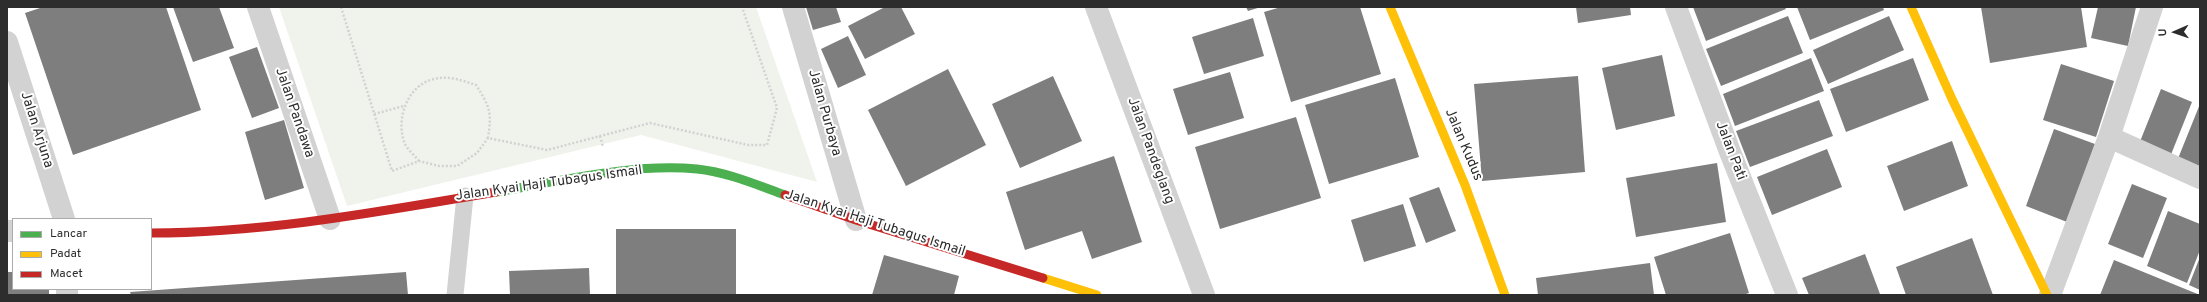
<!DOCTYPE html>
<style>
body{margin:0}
#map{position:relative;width:2207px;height:302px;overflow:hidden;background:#fff;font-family:Overpass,sans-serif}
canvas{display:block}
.frame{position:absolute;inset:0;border:8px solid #2d2d2d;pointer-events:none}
.legend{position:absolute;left:12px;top:218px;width:140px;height:72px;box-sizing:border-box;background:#fff;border:1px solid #ababab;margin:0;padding:5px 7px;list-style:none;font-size:12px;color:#2d2d2d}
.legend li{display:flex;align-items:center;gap:8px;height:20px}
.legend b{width:20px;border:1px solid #ababab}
.north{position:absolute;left:2155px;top:12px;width:40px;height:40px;-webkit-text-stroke:3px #fff;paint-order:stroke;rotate:268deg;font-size:11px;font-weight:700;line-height:16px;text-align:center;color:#2d2d2d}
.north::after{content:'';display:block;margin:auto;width:14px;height:18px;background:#2d2d2d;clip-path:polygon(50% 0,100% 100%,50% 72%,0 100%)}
</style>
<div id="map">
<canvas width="2207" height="302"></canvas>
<div class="frame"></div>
<ul class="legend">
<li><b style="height:5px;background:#4caf50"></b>Lancar</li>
<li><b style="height:5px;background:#ffc107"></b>Padat</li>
<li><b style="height:5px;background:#c62828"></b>Macet</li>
</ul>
<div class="north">U</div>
</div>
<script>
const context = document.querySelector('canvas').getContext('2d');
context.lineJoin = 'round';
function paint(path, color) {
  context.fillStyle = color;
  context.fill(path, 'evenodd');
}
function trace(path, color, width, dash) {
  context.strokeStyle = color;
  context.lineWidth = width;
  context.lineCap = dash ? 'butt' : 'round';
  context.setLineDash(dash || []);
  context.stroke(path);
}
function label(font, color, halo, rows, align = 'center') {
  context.font = font + ' Overpass,sans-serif';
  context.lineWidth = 4;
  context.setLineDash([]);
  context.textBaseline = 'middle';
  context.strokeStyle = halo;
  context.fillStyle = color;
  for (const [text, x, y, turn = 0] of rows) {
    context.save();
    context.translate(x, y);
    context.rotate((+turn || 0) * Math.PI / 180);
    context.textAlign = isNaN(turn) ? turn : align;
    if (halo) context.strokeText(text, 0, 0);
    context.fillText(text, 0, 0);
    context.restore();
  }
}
paint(new Path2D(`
 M 279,7 L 756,7 L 817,182 L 641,135 L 347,206 Z`), '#f0f3ec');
paint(new Path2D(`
 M 43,7 L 166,7 L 201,110 L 73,155 L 25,13 Z
 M 173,7 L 219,7 L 234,48 L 193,62 Z
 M 806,7 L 836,7 L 841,22 L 813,30 Z
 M 885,7 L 901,7 L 915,34 L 865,59 L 848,26 Z
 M 1246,7 L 1261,7 L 1248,11 Z
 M 1281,7 L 1360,7 L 1381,74 L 1291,102 L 1264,12 Z
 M 1576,7 L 1630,7 L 1631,15 L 1578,23 Z
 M 1693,7 L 1785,7 L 1786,9 L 1706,41 Z
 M 1797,7 L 1883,7 L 1884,10 L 1810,40 Z
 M 1981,7 L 2081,7 L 2087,47 L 1990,63 Z
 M 2098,7 L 2136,7 L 2128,46 L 2091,38 Z
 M 1788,16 L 1803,53 L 1721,86 L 1706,49 Z
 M 1889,16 L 1904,50 L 1828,84 L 1813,50 Z
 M 1253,18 L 1264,56 L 1204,74 L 1192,37 Z
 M 848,36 L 866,75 L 838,88 L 821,49 Z
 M 257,47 L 279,108 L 252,118 L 229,57 Z
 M 1662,55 L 1675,116 L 1616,130 L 1602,68 Z
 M 1811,58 L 1824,91 L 1735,126 L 1723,94 Z
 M 1913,58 L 1929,100 L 1846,132 L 1830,89 Z
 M 2061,64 L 2114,81 L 2096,137 L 2043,120 Z
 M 948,69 L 986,145 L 906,186 L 868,110 Z
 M 1230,72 L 1244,118 L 1188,135 L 1173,89 Z
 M 1053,76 L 1082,141 L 1020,168 L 992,104 Z
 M 1578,76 L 1585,172 L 1482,181 L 1474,84 Z
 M 1395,78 L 1419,157 L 1329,184 L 1305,105 Z
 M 2161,89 L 2192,102 L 2168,162 L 2137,149 Z
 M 1819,100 L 1833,136 L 1750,167 L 1736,131 Z
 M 2200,104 L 2200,176 L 2175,166 Z
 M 1296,117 L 1321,198 L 1220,229 L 1195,147 Z
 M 284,120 L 304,188 L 265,200 L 245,132 Z
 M 2054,129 L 2095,144 L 2067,222 L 2026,206 Z
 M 1952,141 L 1968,186 L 1904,211 L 1887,166 Z
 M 1827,149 L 1842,187 L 1772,215 L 1757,177 Z
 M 1114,156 L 1142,242 L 1092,259 L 1082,231 L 1025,250 L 1006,192 Z
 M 1717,163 L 1726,222 L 1636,237 L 1626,178 Z
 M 2132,184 L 2167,198 L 2143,258 L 2108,244 Z
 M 1439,187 L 1456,231 L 1426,243 L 1409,198 Z
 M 1403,204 L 1416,246 L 1364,262 L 1351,220 Z
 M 2168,211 L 2200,224 L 2200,250 L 2187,283 L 2147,266 Z
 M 616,229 L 736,229 L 736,295 L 616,295 Z
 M 1730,233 L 1749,293 L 1743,295 L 1666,295 L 1654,257 Z
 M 1972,238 L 1993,295 L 1906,295 L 1896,267 Z
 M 1865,254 L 1880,294 L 1809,295 L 1802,278 Z
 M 884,255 L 959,276 L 954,295 L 872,295 Z
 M 2200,257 L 2200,290 L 2189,285 Z
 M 2114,260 L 2200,295 L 2100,295 Z
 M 1650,263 L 1654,295 L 1538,295 L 1536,278 Z
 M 589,268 L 590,295 L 510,295 L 509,271 Z
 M 7,272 L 13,272 L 13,289 L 49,289 L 49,295 L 7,295 Z
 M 406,272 L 408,295 L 131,295 L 130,292 Z`), '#7e7e7e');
trace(new Path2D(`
 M 341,7 L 392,171 L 419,161 L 439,166 L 457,166 L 477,153 L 488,138 L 547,150 L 650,123 L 748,145 L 767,145 L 777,108 L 742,7
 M 374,114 L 404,106
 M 600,136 L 603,147
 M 419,161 C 415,156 408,150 405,144 C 395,120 407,85 434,79 C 449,75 463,81 476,85 C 490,107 492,112 488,138`), '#d2d2d2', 2.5, [2, 2]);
trace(new Path2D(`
 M 455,295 L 465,196`), '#d2d2d2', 17);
trace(new Path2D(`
 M 258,7 L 330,219
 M 793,7 L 856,220
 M 1096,7 L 1204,295
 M 1676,7 L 1730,152 L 1787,295
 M 7,42 L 64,219
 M 2109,137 L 2200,178
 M 7,231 L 13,231
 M 67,295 L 67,289
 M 2050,295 L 2109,137 L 2152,7`), '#d2d2d2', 22);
trace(new Path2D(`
 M 496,192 C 562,181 631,163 697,169 C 727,172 757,185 785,195`), '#4caf50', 9);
trace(new Path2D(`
 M 1390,7 L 1465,185 L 1505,295
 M 1911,7 L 1952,99 L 2047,295
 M 1043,278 L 1097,295`), '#ffc107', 9);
trace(new Path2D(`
 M 785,195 L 856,220 L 1043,278
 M 151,233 C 267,233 382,211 496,192`), '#c62828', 9);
label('14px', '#2d2d2d', '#fff', [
 ["Jalan Pandawa",294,113,71],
 ["Jalan Purbaya",824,113,74],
 ["Jalan Arjuna",36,130,72],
 ["Jalan Kudus",1463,145,67],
 ["Jalan Pandeglang",1150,151,70],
 ["Jalan Pati",1730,151,69],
 ["Jalan Kyai Haji Tubagus Ismail",549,184,-8],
 ["Jalan Kyai Haji Tubagus Ismail",875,224,18]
]);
</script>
